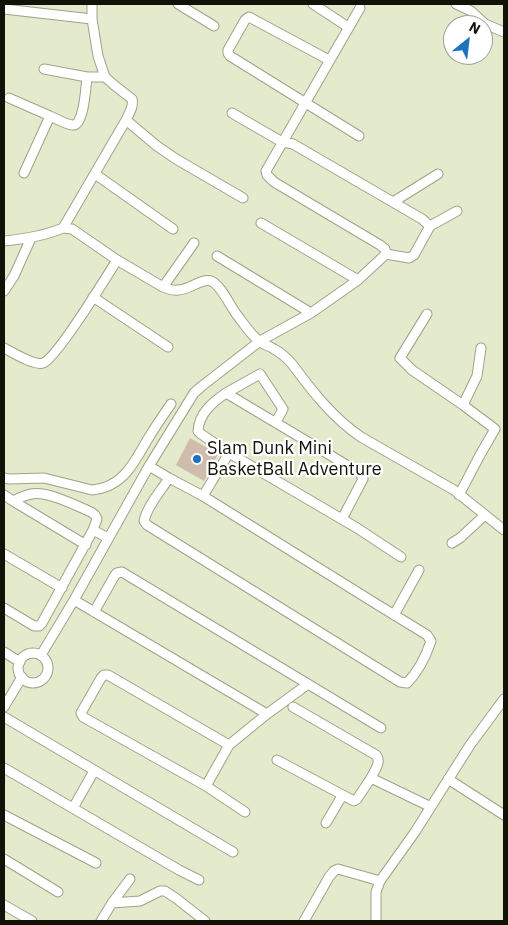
<!DOCTYPE html>
<style>
body{margin:0}
#map{position:relative;width:508px;height:925px;overflow:hidden;background:#e4eacc;font-family:"IBM Plex Sans",sans-serif}
canvas{display:block}
.frame{position:absolute;inset:0;border:5px solid #111208;pointer-events:none}
.north{position:absolute;left:443px;top:15px;width:50px;height:50px;box-sizing:border-box;background:#fff;border:1px solid #a0a09c;border-radius:50%;rotate:29deg;font-size:14px;font-weight:700;line-height:20px;text-align:center;color:#111208}
.north::after{content:'';display:block;margin:auto;width:18px;height:22px;background:#1f70be;clip-path:polygon(50% 0,100% 100%,50% 72%,0 100%)}
</style>
<div id="map">
<canvas width="508" height="925"></canvas>
<div class="frame"></div>
<div class="north">N</div>
</div>
<script>
const context = document.querySelector('canvas').getContext('2d');
context.lineJoin = 'round';
function paint(path, color) {
  context.fillStyle = color;
  context.fill(path, 'evenodd');
}
function trace(path, color, width, dash) {
  context.strokeStyle = color;
  context.lineWidth = width;
  context.lineCap = dash ? 'butt' : 'round';
  context.setLineDash(dash || []);
  context.stroke(path);
}
function label(font, color, halo, rows, align = 'center') {
  context.font = font + ' "IBM Plex Sans",sans-serif';
  context.lineWidth = 4.5;
  context.setLineDash([]);
  context.textBaseline = 'middle';
  context.strokeStyle = halo;
  context.fillStyle = color;
  for (const [text, x, y, turn = 0] of rows) {
    context.save();
    context.translate(x, y);
    context.rotate((+turn || 0) * Math.PI / 180);
    context.textAlign = isNaN(turn) ? turn : align;
    if (halo) context.strokeText(text, 0, 0);
    context.fillText(text, 0, 0);
    context.restore();
  }
}
paint(new Path2D(`
 M 190,438 L 218,454 L 204,481 L 176,465 Z`), '#cfbcac');
const minor = new Path2D(`
 M 178,4 L 214,26
 M 313,4 L 348,27
 M 456,4 L 471,11 L 485,24 L 504,32
 M 4,9 L 92,19
 M 329,60 L 249,17 L 245,20 L 228,50 L 228,53 L 230,56 L 359,136
 M 44,69 L 87,77 L 105,77
 M 9,98 L 50,116
 M 232,113 L 282,142 L 293,144 L 422,219 L 430,226
 M 126,120 L 157,146 L 176,159 L 243,198
 M 24,173 L 50,116 C 55,118 67,125 73,125 C 84,126 86,85 87,77
 M 95,174 L 173,229
 M 393,202 L 438,174
 M 261,223 L 358,280
 M 63,228 L 72,229 L 117,260 L 163,287 C 168,289 173,291 178,290 C 189,290 202,278 211,281 C 221,285 230,306 237,315 C 244,324 251,335 260,342 C 264,345 270,346 274,349 C 281,353 287,358 292,364 C 312,391 333,418 361,437 L 454,490 L 504,530
 M 4,241 C 25,239 44,236 63,228 L 126,120 C 129,114 134,106 132,99 L 114,85 L 105,77 L 98,56 L 92,19 L 92,4
 M 386,254 L 409,258 L 414,255 L 430,226 L 457,211
 M 217,256 L 311,313 L 358,280 L 386,254 L 385,249 L 380,245 L 274,182 L 267,175 L 266,171 L 360,8
 M 163,287 L 194,243
 M 4,291 L 14,276 L 31,238
 M 93,297 L 168,347
 M 427,314 L 400,358 L 412,370 L 463,405 L 495,429 L 480,455 L 459,495
 M 4,348 C 12,352 34,366 43,363 C 56,359 107,276 117,260
 M 226,393 L 260,374 L 283,409 L 276,422
 M 463,405 L 477,376 L 481,348
 M 149,466 L 169,478
 M 4,478 L 9,479 L 44,478 L 92,490 C 126,487 135,459 151,434 C 157,424 164,414 171,404
 M 169,478 L 203,496 L 378,605 L 427,635 L 431,641 C 426,656 418,672 407,683 L 400,682 L 147,525 L 144,521 C 147,506 161,491 169,478 Z
 M 4,495 L 13,501 C 19,498 25,495 31,494 C 48,491 75,505 91,512 L 95,515 L 97,519 L 93,530 L 108,538
 M 203,496 L 229,453
 M 13,501 L 86,545
 M 342,519 L 363,479 L 360,473 L 226,393 C 213,402 199,413 198,431 L 201,434 L 229,453 L 357,528 L 401,557
 M 452,543 L 460,538 L 485,515
 M 4,554 L 62,588
 M 74,600 L 267,714 L 229,745 L 206,786
 M 4,608 L 34,626 L 39,626 L 42,623 L 93,530
 M 94,612 L 115,575 L 117,573 L 122,572 L 381,728
 M 394,615 L 419,570
 M 4,652 L 20,662
 M18 668a15 15 0 1 1 30 0a15 15 0 1 1-30 0Z
 M 41,655 L 74,600 L 149,466 L 194,393 L 202,386 L 260,341 L 311,313
 M 4,707 L 22,677
 M 293,707 L 376,755 C 382,762 374,771 371,778
 M 267,714 L 308,684
 M 4,717 L 233,852
 M 229,745 L 108,675 L 104,675 L 101,678 L 81,713 L 83,717 L 206,786 L 245,812
 M 277,760 L 354,801 L 357,799 L 371,778 L 431,807
 M 4,768 L 179,870 L 199,880
 M 448,779 L 504,815
 M 73,808 L 94,771
 M 4,815 L 96,863
 M 326,823 L 342,796
 M 4,859 L 58,892
 M 112,903 L 140,901 L 160,891 L 165,891 L 177,899 L 205,921
 M 4,905 L 32,921
 M 101,921 L 112,903 L 130,879
 M 304,921 L 329,877 L 334,871 L 338,869 L 380,881
 M 376,921 L 376,892 L 380,881 L 415,832 L 470,745 L 504,699`);
trace(minor, '#9ea388', 11);
trace(minor, '#fff', 9);
for (const [x, y, r, color] of [
 [197,459,5,"#1f70be"]
]) {
  const dot = new Path2D();
  dot.arc(x, y, r, 0, 2 * Math.PI);
  context.fillStyle = color;
  context.fill(dot);
  trace(dot, '#fff', 2);
}
label('18px', '#111208', '#fff', [
 ["Slam Dunk Mini",207,449],
 ["BasketBall Adventure",207,470]
], 'left');
</script>
